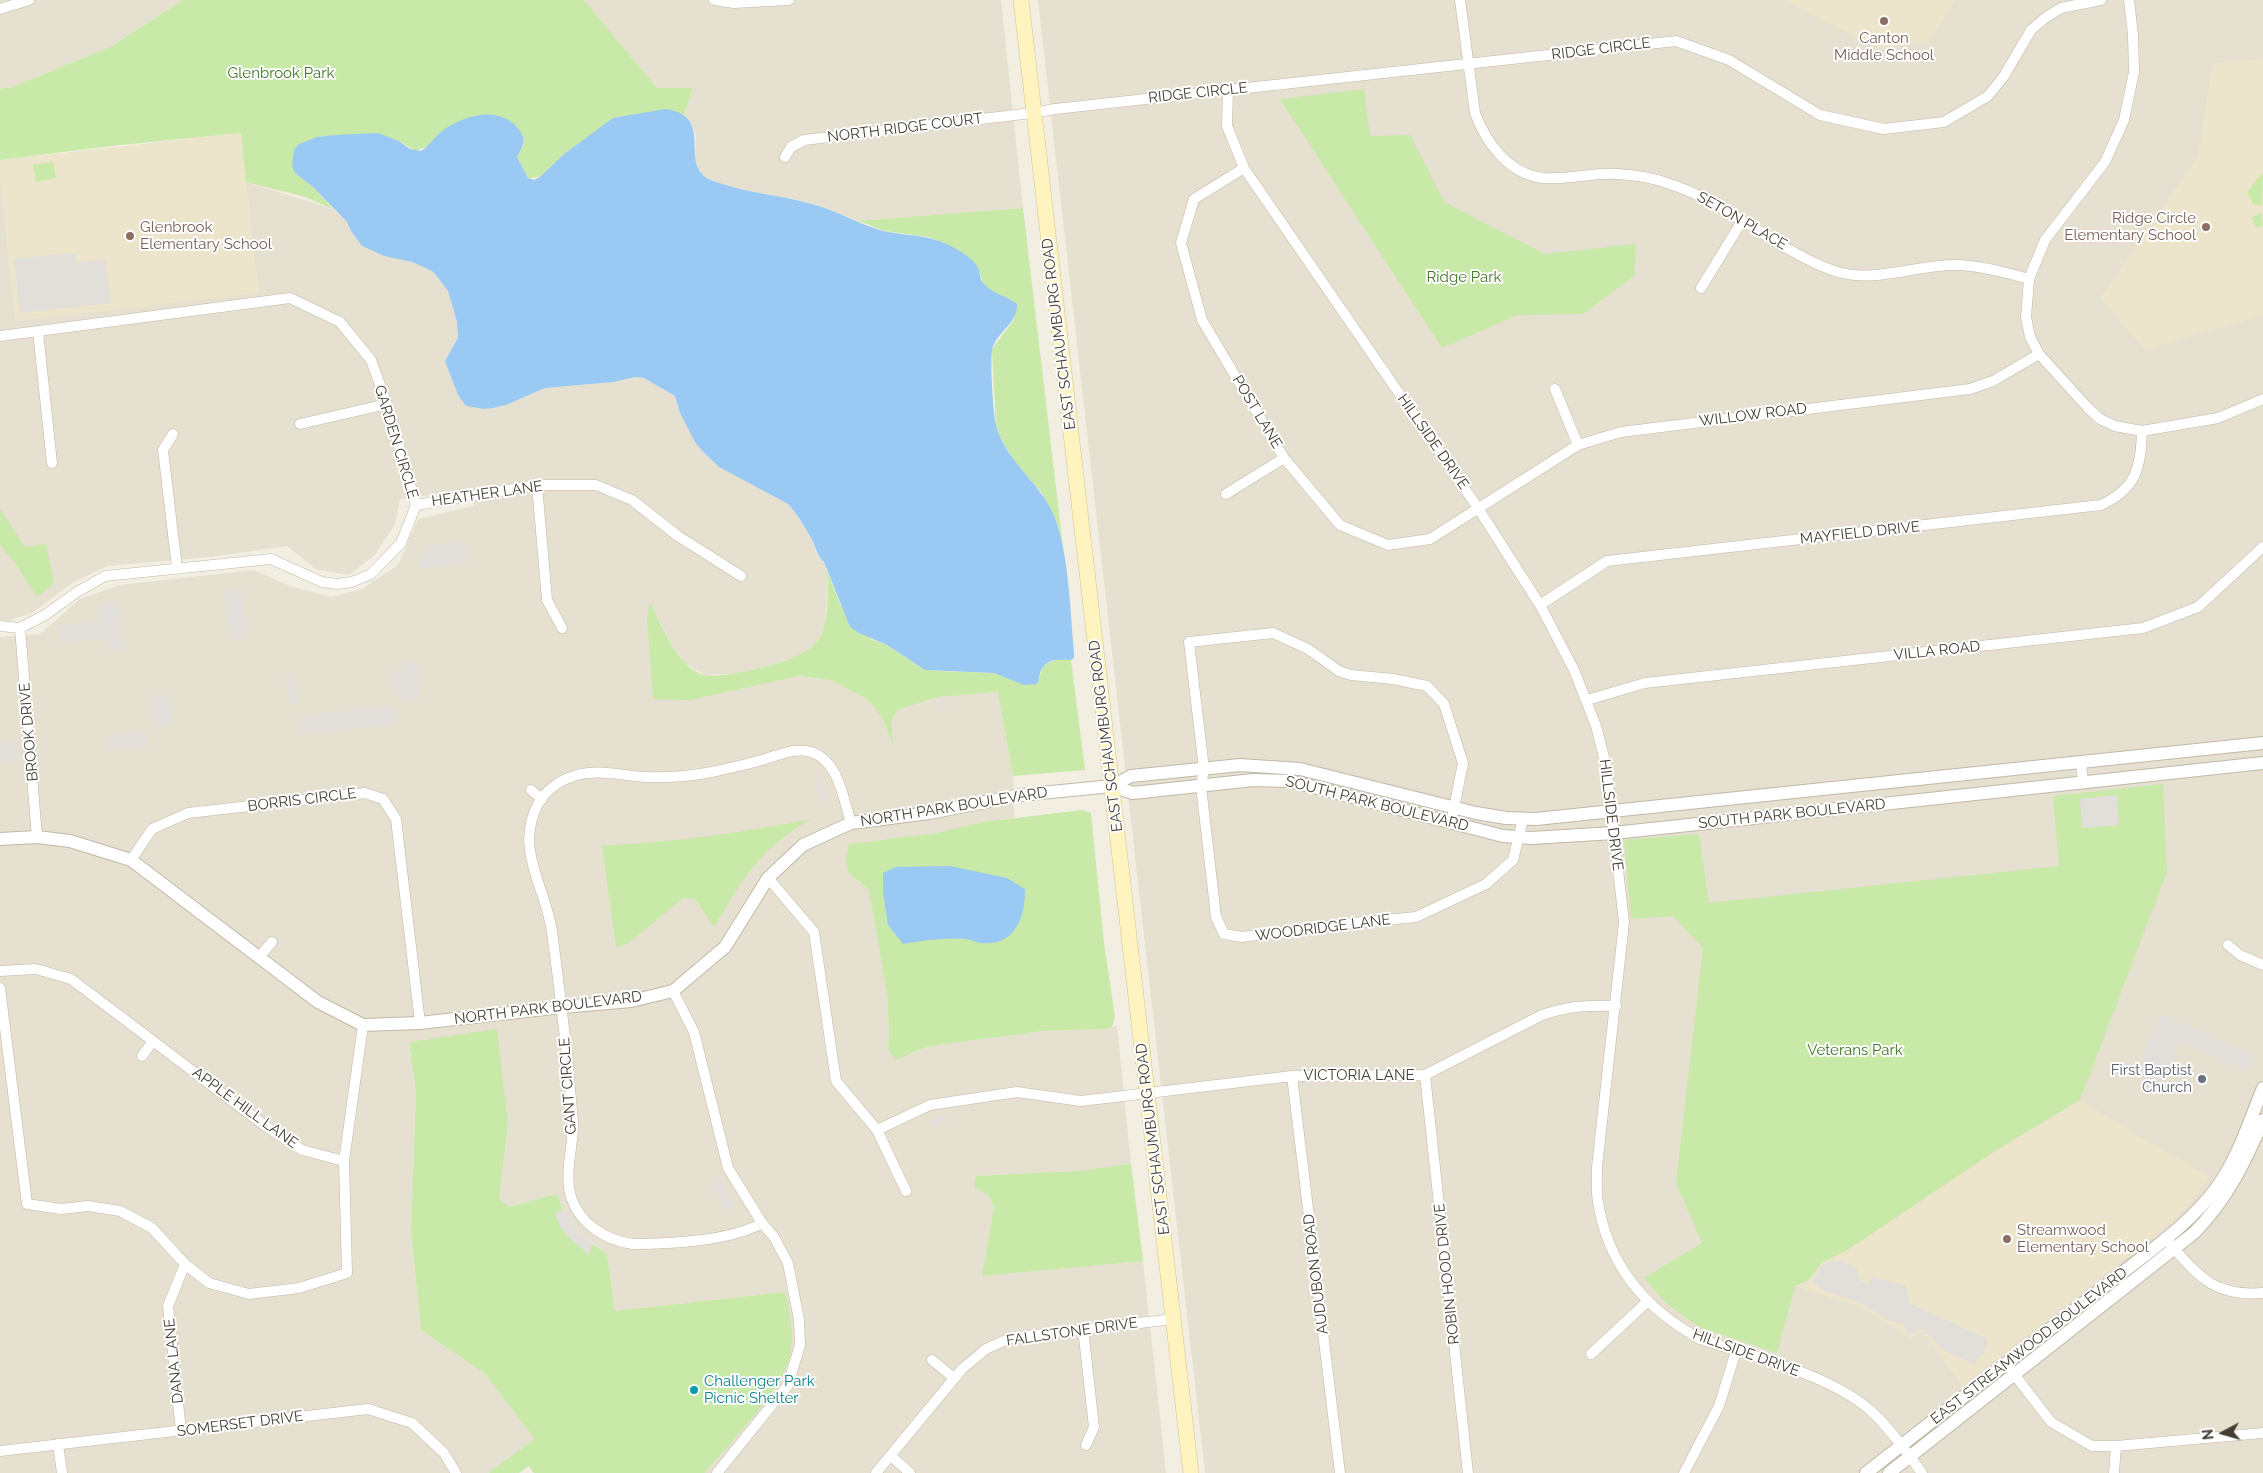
<!DOCTYPE html>
<style>
body{margin:0}
#map{position:relative;width:2263px;height:1473px;overflow:hidden;background:#f2eee2;font-family:Raleway,sans-serif}
canvas{display:block}
.north{position:absolute;left:2198px;top:1408px;width:50px;height:50px;-webkit-text-stroke:4px #fff;paint-order:stroke;rotate:264deg;font-size:14px;font-weight:700;line-height:20px;text-align:center;color:#443e32}
.north::after{content:'';display:block;margin:auto;width:18px;height:22px;background:#443e32;clip-path:polygon(50% 0,100% 100%,50% 72%,0 100%)}
</style>
<div id="map">
<canvas width="2263" height="1473"></canvas>
<div class="north">N</div>
</div>
<script>
const context = document.querySelector('canvas').getContext('2d');
context.lineJoin = 'round';
function paint(path, color) {
  context.fillStyle = color;
  context.fill(path, 'evenodd');
}
function trace(path, color, width, dash) {
  context.strokeStyle = color;
  context.lineWidth = width;
  context.lineCap = dash ? 'butt' : 'round';
  context.setLineDash(dash || []);
  context.stroke(path);
}
function label(font, color, halo, rows, align = 'center') {
  context.font = font + ' Raleway,sans-serif';
  context.lineWidth = 4;
  context.setLineDash([]);
  context.textBaseline = 'middle';
  context.strokeStyle = halo;
  context.fillStyle = color;
  for (const [text, x, y, turn = 0] of rows) {
    context.save();
    context.translate(x, y);
    context.rotate((+turn || 0) * Math.PI / 180);
    context.textAlign = isNaN(turn) ? turn : align;
    if (halo) context.strokeText(text, 0, 0);
    context.fillText(text, 0, 0);
    context.restore();
  }
}
paint(new Path2D(`
 M 0,0 L 183,0 L 112,46 L 13,87 L 0,89 Z
 M 584,0 L 1001,0 L 1023,208 L 858,221 L 822,206 L 798,200 L 727,186 L 710,180 L 701,173 L 695,162 L 696,136 L 693,126 L 684,115 L 693,88 L 657,88 Z
 M 1038,0 L 2263,0 L 2263,1473 L 1205,1473 Z
 M 0,179 L 16,320 L 246,182 L 333,209 L 347,222 L 351,231 L 362,246 L 372,251 L 412,262 L 432,271 L 448,291 L 457,322 L 458,338 L 445,361 L 463,402 L 484,409 L 493,408 L 506,405 L 545,388 L 614,382 L 635,377 L 644,378 L 675,396 L 680,413 L 703,453 L 719,467 L 788,504 L 795,513 L 812,540 L 816,553 L 824,562 L 827,571 L 826,625 L 814,647 L 800,656 L 744,673 L 704,675 L 684,662 L 670,641 L 650,603 L 653,699 L 798,676 L 831,680 L 863,697 L 873,706 L 882,718 L 892,742 L 891,720 L 898,710 L 938,697 L 998,692 L 1013,776 L 1014,818 L 983,822 L 936,833 L 849,844 L 858,882 L 869,889 L 881,951 L 887,993 L 889,1031 L 888,1048 L 912,1054 L 927,1047 L 944,1044 L 1043,1031 L 1106,1029 L 1117,1026 L 1131,1164 L 1076,1171 L 976,1176 L 974,1187 L 988,1195 L 994,1207 L 982,1276 L 1143,1261 L 1166,1473 L 705,1473 L 774,1391 L 785,1292 L 615,1311 L 607,1254 L 577,1231 L 566,1215 L 557,1194 L 507,1207 L 499,1198 L 508,1124 L 409,1042 L 416,1092 L 411,1233 L 421,1330 L 485,1374 L 536,1439 L 488,1473 L 0,1473 L 0,637 L 40,634 L 80,599 L 120,585 L 254,570 L 290,586 L 331,597 L 362,589 L 398,565 L 418,519 L 474,506 L 471,490 L 400,499 L 395,524 L 375,555 L 349,575 L 317,570 L 287,546 L 209,557 L 108,566 L 72,583 L 32,613 L 7,621 L 0,620 Z`), '#e6e0d0');
paint(new Path2D(`
 M 1785,0 L 1956,0 L 1929,42 L 1878,49 Z
 M 2263,58 L 2263,315 L 2145,350 L 2100,298 L 2198,156 L 2212,64 Z
 M 241,133 L 259,293 L 16,321 L 0,179 L 0,160 Z
 M 2080,1100 L 2166,1152 L 2210,1176 L 2186,1208 L 2162,1230 L 1962,1386 L 1922,1331 L 1911,1339 L 1863,1308 L 1795,1286 L 1809,1280 L 1821,1263 L 1849,1249 L 1995,1151 Z`), '#ece4cb');
paint(new Path2D(`
 M 183,0 L 584,0 L 657,88 L 693,88 L 684,115 L 665,109 L 588,137 L 564,154 L 540,177 L 528,178 L 517,157 L 524,144 L 428,146 L 416,151 L 399,141 L 295,173 L 313,187 L 333,209 L 305,197 L 246,182 L 241,133 L 111,146 L 0,160 L 0,89 L 13,87 L 112,46 Z
 M 1364,89 L 1370,136 L 1410,135 L 1444,202 L 1545,254 L 1636,244 L 1634,276 L 1583,314 L 1518,315 L 1442,348 L 1280,99 Z
 M 53,162 L 56,178 L 36,182 L 33,165 Z
 M 2261,174 L 2263,175 L 2262,206 L 2253,204 L 2247,192 Z
 M 1023,208 L 1063,547 L 1058,525 L 1042,493 L 1015,462 L 1001,439 L 996,425 L 992,349 L 1014,320 L 1012,300 L 991,291 L 983,283 L 978,268 L 949,245 L 929,237 L 885,231 L 858,221 Z
 M 2261,213 L 2263,225 L 2257,228 L 2251,218 Z
 M 0,509 L 25,547 L 46,544 L 54,583 L 37,597 L 15,563 L 0,545 Z
 M 827,571 L 841,606 L 870,639 L 887,645 L 918,666 L 936,671 L 994,673 L 1024,685 L 1039,680 C 1043,658 1053,660 1071,660 L 1085,770 L 1013,776 L 998,692 L 938,697 L 898,710 L 891,720 L 893,744 L 882,718 L 873,706 L 863,697 L 831,680 L 798,676 L 690,700 L 653,699 L 647,618 L 650,602 C 661,624 678,667 703,675 C 712,678 746,672 756,669 C 825,652 830,640 827,571 Z
 M 2163,784 L 2167,872 L 2080,1100 L 1995,1151 L 1849,1249 L 1821,1263 L 1809,1280 L 1795,1286 L 1777,1353 L 1699,1327 L 1666,1303 L 1644,1278 L 1702,1243 L 1676,1183 L 1703,948 L 1673,916 L 1631,919 L 1624,840 L 1699,834 L 1709,903 L 2059,866 L 2053,796 Z
 M 1082,810 L 1091,813 L 1104,943 L 1115,1017 L 1112,1027 L 1106,1029 L 1043,1031 L 944,1044 L 927,1047 L 895,1060 L 888,1048 L 889,1031 L 887,993 L 869,890 L 848,872 L 846,857 L 849,844 L 936,833 L 983,822 Z
 M 811,819 C 758,850 745,876 714,927 L 695,899 L 683,898 L 629,943 L 616,947 L 602,846 C 673,842 742,833 811,819 Z
 M 497,1029 L 508,1124 L 499,1198 L 508,1207 L 557,1194 L 563,1209 L 555,1215 L 588,1254 L 593,1244 L 607,1254 L 615,1311 L 785,1292 C 790,1314 795,1335 790,1357 C 782,1390 728,1445 705,1473 L 534,1473 L 529,1466 L 519,1473 L 488,1473 L 535,1439 L 485,1374 L 421,1330 L 411,1232 L 416,1092 L 409,1042 Z
 M 1131,1164 L 1143,1261 L 982,1276 L 994,1207 L 988,1195 L 974,1187 L 976,1176 L 1076,1171 Z`), '#c8e9a8');
paint(new Path2D(`
 M 75,253 L 76,263 L 105,260 L 111,303 L 20,313 L 14,259 Z
 M 465,541 L 468,563 L 419,569 L 421,551 L 425,555 L 429,553 L 429,545 Z
 M 242,589 L 247,637 L 231,639 L 224,591 Z
 M 117,602 L 123,650 L 108,651 L 106,638 L 61,643 L 60,626 L 100,621 L 98,604 Z
 M 417,661 L 420,699 L 401,701 L 400,693 L 393,694 L 391,672 L 403,670 L 402,663 Z
 M 295,674 L 299,704 L 290,705 L 286,674 Z
 M 169,693 L 172,725 L 154,726 L 151,696 Z
 M 946,700 L 948,708 L 936,710 L 935,702 Z
 M 394,706 L 395,724 L 300,734 L 298,716 Z
 M 146,731 L 148,746 L 107,751 L 106,736 Z
 M 16,742 L 18,761 L 0,763 L 0,744 Z
 M 822,778 L 830,801 L 822,804 L 814,782 Z
 M 2117,795 L 2119,825 L 2082,828 L 2080,799 Z
 M 2160,1014 L 2254,1056 L 2247,1071 L 2180,1042 L 2163,1084 L 2137,1073 Z
 M 944,1115 L 947,1123 L 932,1128 L 929,1120 Z
 M 720,1179 L 734,1206 L 725,1211 L 711,1183 Z
 M 563,1209 L 577,1231 L 593,1244 L 589,1254 L 569,1238 L 561,1228 L 555,1215 Z
 M 1843,1261 L 1856,1268 L 1861,1281 L 1869,1284 L 1872,1277 L 1906,1286 L 1910,1304 L 1988,1339 L 1984,1352 L 1974,1364 L 1943,1350 L 1922,1329 L 1909,1335 L 1903,1323 L 1890,1321 L 1863,1304 L 1822,1290 L 1813,1281 L 1823,1263 Z`), '#e2dfdb');
paint(new Path2D(`
 M 665,109 C 720,117 672,168 716,182 C 747,193 781,195 812,204 C 836,210 858,224 883,231 C 905,236 927,234 949,245 C 958,250 974,258 978,268 C 981,274 979,280 985,285 C 994,294 1007,296 1017,304 C 1018,324 996,332 992,350 C 990,361 993,413 996,425 C 1005,460 1037,480 1052,511 C 1069,547 1070,611 1074,652 L 1074,658 L 1071,660 C 1059,660 1046,657 1040,673 C 1039,677 1039,680 1037,684 L 1024,685 L 994,673 L 925,670 L 887,645 L 859,633 L 850,627 L 824,562 C 816,555 816,546 811,538 C 804,526 797,514 788,504 L 719,467 L 703,452 L 695,442 L 680,413 L 675,396 L 644,378 L 635,377 L 614,382 L 545,388 L 506,405 L 493,408 L 484,409 L 466,406 L 458,395 L 445,361 L 458,338 L 457,322 L 448,291 L 439,279 L 432,271 L 412,262 L 384,256 L 362,246 L 351,231 L 347,222 L 313,187 L 295,173 L 292,166 L 294,150 L 299,144 L 317,137 L 334,135 L 378,133 L 399,141 L 410,149 L 421,151 C 429,146 434,138 441,132 C 461,116 496,105 516,126 C 527,138 524,145 517,157 L 528,178 L 534,180 L 540,177 L 564,154 L 613,118 Z
 M 950,866 L 1007,878 L 1025,889 C 1025,918 1015,947 980,943 C 975,942 970,939 965,939 C 950,937 917,941 903,944 L 888,925 L 883,893 L 883,873 L 896,867 Z`), '#9acaf3');
const minor = new Path2D(`
 M 714,0 L 734,3 L 789,0
 M 1460,0 L 1475,113 C 1486,143 1509,174 1543,178 C 1568,180 1594,172 1618,174 C 1634,175 1653,178 1667,183 C 1709,196 1745,223 1783,246 C 1800,256 1818,266 1838,272 C 1877,283 1918,264 1958,265 C 1982,266 2005,272 2029,279
 M 2129,0 L 2133,35 L 2134,72 L 2124,120 L 2105,162 L 2045,240 L 2029,279 L 2026,317 L 2030,337 L 2039,354 L 2088,408 L 2100,419 L 2115,426 L 2142,431 L 2218,418 L 2263,399
 M 0,9 L 29,0
 M 1228,89 L 1227,126 L 1244,168 L 1478,508 L 1540,605 L 1574,670 L 1596,726 L 1606,765 L 1624,922 L 1597,1167 C 1597,1179 1596,1191 1598,1202 C 1608,1265 1645,1309 1700,1339 C 1752,1356 1831,1375 1871,1411 C 1891,1429 1906,1452 1922,1473
 M 785,157 L 791,147 L 804,140 L 1032,113 L 1055,109 L 1676,41 L 1729,60 L 1820,115 L 1884,129 L 1944,122 L 1988,96 L 2004,76 L 2031,30 L 2045,18 L 2061,8 L 2101,0
 M 1244,168 L 1194,199 L 1181,243 L 1202,320 L 1284,458 L 1340,525 L 1388,545 L 1430,539 L 1578,445 L 1621,432 L 1970,389 L 1993,381 L 2039,354
 M 1701,288 L 1742,221
 M 38,332 L 52,463
 M 0,336 L 290,298 L 340,322 L 371,360 L 387,404 L 416,505 L 401,543 L 371,574 L 352,582 L 337,584 L 322,582 L 271,559 L 105,576 L 77,592 L 45,615 L 20,628 L 0,626
 M 1555,389 L 1578,445
 M 300,424 L 387,404
 M 173,434 L 163,450 L 177,568
 M 537,485 L 547,600 L 562,628
 M 1226,494 L 1284,458
 M 416,505 L 537,485 L 596,485 L 632,500 L 678,536 L 741,576
 M 1540,605 L 1607,561 L 2101,505 C 2136,489 2141,468 2142,431
 M 20,628 L 37,837
 M 1587,700 L 1645,683 L 2143,628 L 2198,607 L 2263,547
 M 2081,763 L 2083,782
 M 531,790 L 542,799
 M 1451,823 L 1463,763 L 1444,704 L 1427,686 L 1393,679 L 1351,675 L 1339,671 L 1308,649 L 1273,633 L 1189,642 L 1204,769 L 1201,786 L 1216,917 L 1224,934 L 1242,937 L 1353,923 L 1416,917 L 1486,884 L 1513,860 L 1523,819
 M 131,860 L 152,829 L 188,813 L 365,793 L 383,799 L 396,819 L 420,1023
 M 768,878 L 814,932 L 836,1081 L 877,1130 L 906,1191
 M 2228,945 L 2240,955 L 2263,965
 M 259,957 L 272,942
 M 0,971 L 36,969 L 71,979 L 264,1125 L 302,1150 L 344,1161
 M 0,988 L 27,1204 L 61,1209 L 88,1206 L 120,1211 L 152,1228 L 185,1264 L 209,1283 L 249,1294 L 299,1288 L 347,1273 L 344,1161 L 363,1025
 M 673,991 L 694,1032 L 728,1168 L 762,1223 L 774,1237 L 788,1263 L 799,1320 L 800,1345 L 788,1385 L 717,1473
 M 142,1056 L 153,1041
 M 1425,1075 L 1468,1473
 M 1292,1076 L 1340,1473
 M 877,1130 L 930,1105 L 1017,1092 L 1081,1101 L 1292,1076 L 1425,1075 L 1542,1015 C 1567,1006 1589,1005 1616,1006
 M 762,1223 C 731,1241 669,1244 633,1244 C 605,1240 580,1224 571,1197 C 564,1174 573,1148 573,1124 C 572,1104 569,1084 568,1064 C 563,1020 558,976 552,932 C 546,887 514,850 538,804 C 545,791 560,780 574,776 C 598,768 623,776 646,777 C 666,778 688,776 706,773 C 726,769 746,765 765,759 C 779,755 796,747 811,752 C 839,761 843,798 851,823
 M 2165,1238 C 2197,1274 2211,1297 2263,1293
 M 1083,1329 L 1094,1427 L 1086,1445
 M 1591,1354 L 1647,1302
 M 932,1360 L 954,1378
 M 2007,1365 L 2051,1422 L 2092,1446 L 2116,1446 L 2263,1433
 M 181,1431 L 168,1306 L 185,1264
 M 58,1444 L 62,1473
 M 0,1451 L 368,1409 L 412,1423 L 444,1453 L 456,1473
 M 891,1456 L 910,1473
 M 876,1473 L 962,1369 L 986,1349 L 1010,1338 L 1174,1319
 M 1684,1473 L 1719,1406 L 1736,1351
 M 2114,1473 L 2116,1446`);
const tertiary = new Path2D(`
 M 1112,786 L 1133,793 L 1253,780 L 1290,781 L 1503,836 L 1531,838 L 1614,833 L 2263,763
 M 0,839 L 37,837 L 70,841 L 131,860 L 318,1002 L 363,1025 L 420,1023 L 562,1007 L 631,1001 L 673,991 L 725,947 L 768,878 L 803,845 L 851,823 L 929,813 L 1021,795 L 1112,786 L 1131,776 L 1240,765 L 1300,769 L 1476,813 L 1506,818 L 1536,819 L 2263,743
 M 1866,1473 C 1945,1411 2025,1349 2104,1287 C 2142,1256 2188,1227 2217,1187 C 2238,1158 2249,1122 2263,1088
 M 1889,1473 L 2194,1233 C 2227,1200 2245,1162 2263,1120`);
const secondary = new Path2D(`
 M 1021,0 L 1191,1473`);
trace(minor, '#c1b9a7', 11);
trace(tertiary, '#c1b9a7', 14);
trace(secondary, '#d4c58f', 16);
trace(minor, '#fff', 10);
trace(tertiary, '#fff', 12);
trace(secondary, '#fff3bf', 15);
for (const [x, y, r, color] of [
 [1884,21,5,"#8d6e63"],
 [2206,227,5,"#8d6e63"],
 [130,236,5,"#8d6e63"],
 [2202,1079,5,"#6b7280"],
 [2007,1239,5,"#8d6e63"],
 [694,1390,5,"#0f9aa8"]
]) {
  const dot = new Path2D();
  dot.arc(x, y, r, 0, 2 * Math.PI);
  context.fillStyle = color;
  context.fill(dot);
  trace(dot, '#fff', 2);
}
label('15px', '#785e54', '#fff', [
 ["Canton",1884,38,"center"],
 ["Middle School",1884,55,"center"],
 ["Ridge Circle",2196,218,"right"],
 ["Elementary School",2196,235,"right"],
 ["Glenbrook",140,227],
 ["Elementary School",140,244],
 ["Streamwood",2017,1230],
 ["Elementary School",2017,1247]
], 'left');
label('15px', '#443e32', '#fff', [
 ["RIDGE CIRCLE",1601,49,-7],
 ["RIDGE CIRCLE",1198,93,-6],
 ["NORTH RIDGE COURT",905,128,-7],
 ["SETON PLACE",1742,221,30],
 ["EAST SCHAUMBURG ROAD",1059,334,-97],
 ["POST LANE",1257,412,59],
 ["WILLOW ROAD",1753,415,-7],
 ["GARDEN CIRCLE",396,442,73],
 ["HILLSIDE DRIVE",1433,442,55],
 ["HEATHER LANE",487,494,-8],
 ["MAYFIELD DRIVE",1860,533,-6],
 ["VILLA ROAD",1937,651,-6],
 ["BROOK DRIVE",29,732,-95],
 ["EAST SCHAUMBURG ROAD",1106,736,-97],
 ["BORRIS CIRCLE",302,800,-7],
 ["SOUTH PARK BOULEVARD",1377,804,14],
 ["NORTH PARK BOULEVARD",954,807,-9],
 ["SOUTH PARK BOULEVARD",1792,814,-6],
 ["HILLSIDE DRIVE",1611,815,83],
 ["WOODRIDGE LANE",1323,928,-7],
 ["NORTH PARK BOULEVARD",548,1008,-7],
 ["VICTORIA LANE",1359,1075],
 ["GANT CIRCLE",568,1086,-94],
 ["APPLE HILL LANE",245,1108,36],
 ["EAST SCHAUMBURG ROAD",1153,1139,-97],
 ["AUDUBON ROAD",1316,1274,-97],
 ["ROBIN HOOD DRIVE",1447,1274,-96],
 ["FALLSTONE DRIVE",1072,1332,-8],
 ["EAST STREAMWOOD BOULEVARD",2029,1346,-38],
 ["HILLSIDE DRIVE",1746,1353,20],
 ["DANA LANE",174,1361,-96],
 ["SOMERSET DRIVE",240,1424,-7]
]);
label('15px', '#3f7724', '#fff', [
 ["Glenbrook Park",281,73],
 ["Ridge Park",1464,277],
 ["Veterans Park",1855,1050]
]);
label('15px', '#5b616d', '#fff', [
 ["First Baptist",2192,1070],
 ["Church",2192,1087]
], 'right');
label('15px', '#0d838f', '#fff', [
 ["Challenger Park",704,1381],
 ["Picnic Shelter",704,1398]
], 'left');
</script>
